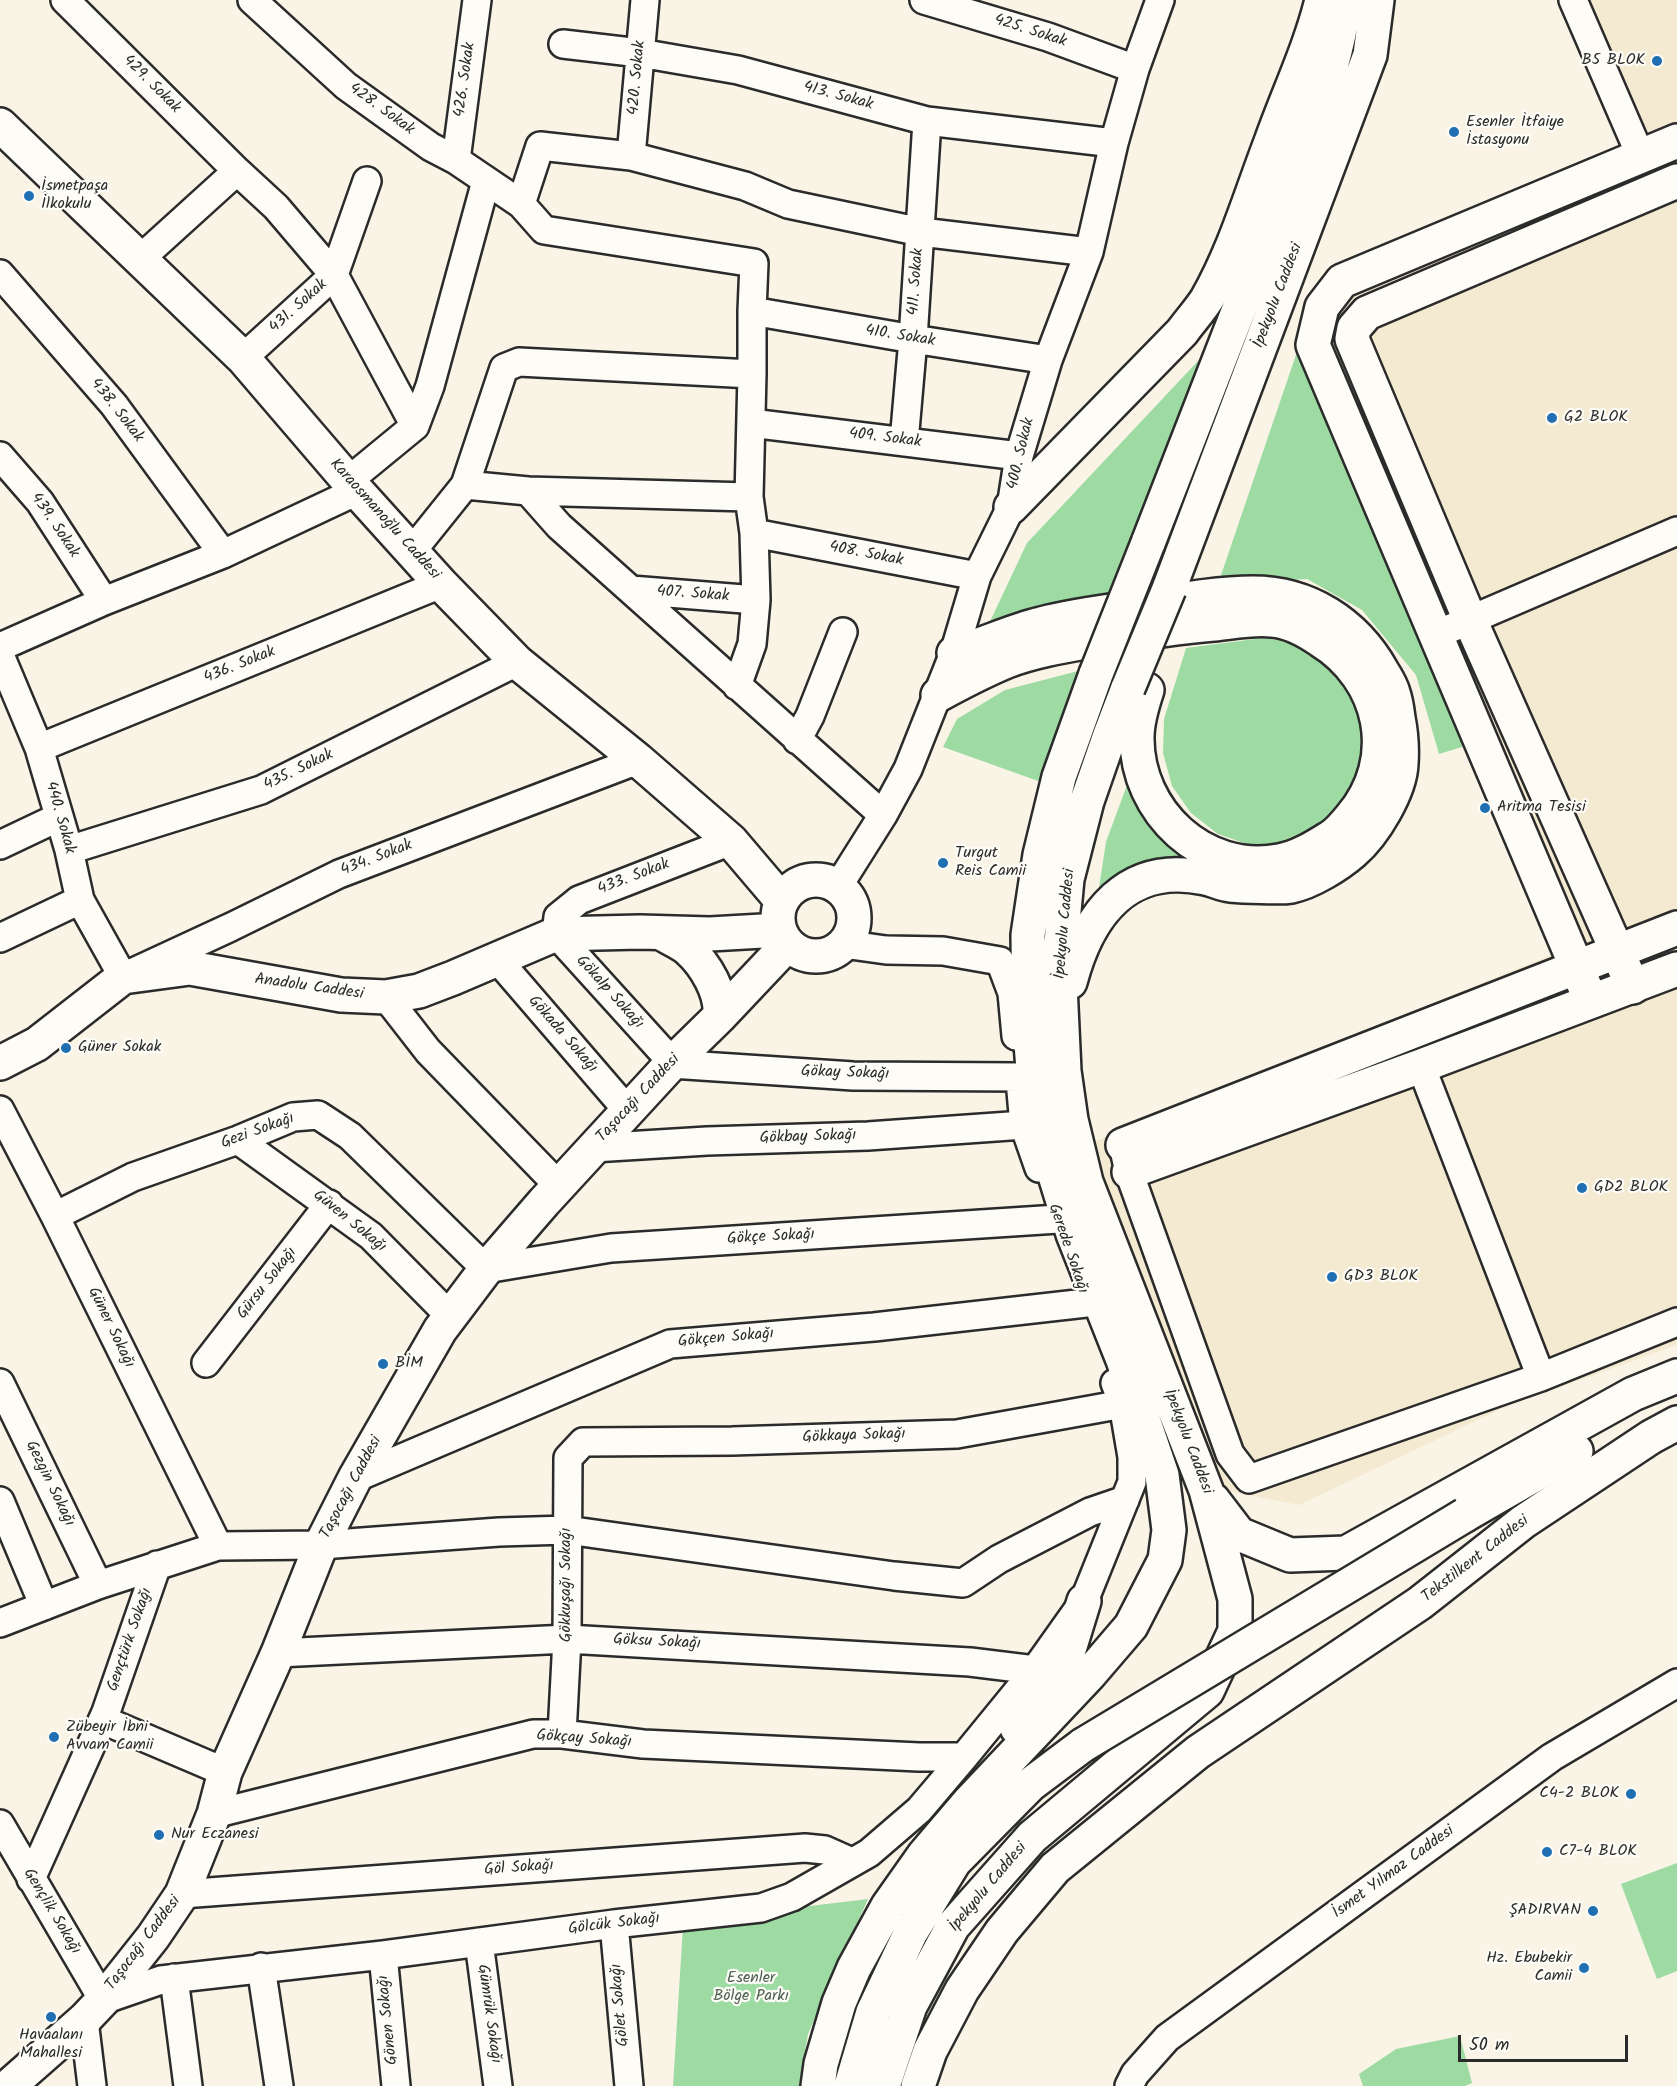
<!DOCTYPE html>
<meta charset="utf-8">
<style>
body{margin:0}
#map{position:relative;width:1677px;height:2086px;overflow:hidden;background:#f9f4e6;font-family:Kalam,sans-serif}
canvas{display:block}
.scale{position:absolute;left:1458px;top:2035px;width:170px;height:27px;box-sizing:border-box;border:3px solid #2b2b2b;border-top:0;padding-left:8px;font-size:18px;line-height:21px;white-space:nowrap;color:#2b2b2b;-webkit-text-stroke:4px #fdfcf7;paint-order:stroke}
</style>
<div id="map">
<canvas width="1677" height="2086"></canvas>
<div class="scale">50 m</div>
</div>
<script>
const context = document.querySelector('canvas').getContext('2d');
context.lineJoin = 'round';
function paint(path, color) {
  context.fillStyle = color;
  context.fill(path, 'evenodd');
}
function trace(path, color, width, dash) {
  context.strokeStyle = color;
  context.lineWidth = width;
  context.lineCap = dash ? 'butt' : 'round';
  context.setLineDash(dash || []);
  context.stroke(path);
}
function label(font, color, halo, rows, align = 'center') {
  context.font = font + ' Kalam,sans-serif';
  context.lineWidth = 4.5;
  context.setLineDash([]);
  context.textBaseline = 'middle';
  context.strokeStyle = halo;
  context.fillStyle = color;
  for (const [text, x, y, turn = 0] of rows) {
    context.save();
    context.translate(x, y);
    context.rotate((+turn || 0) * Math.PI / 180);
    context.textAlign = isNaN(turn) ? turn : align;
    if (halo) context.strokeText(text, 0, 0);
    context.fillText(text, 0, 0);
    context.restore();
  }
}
paint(new Path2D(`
 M 1557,0 L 1677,0 L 1677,1345 L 1505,1407 L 1299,1505 L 1223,1490 L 1108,1201 L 1095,1141 L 1561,951 L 1300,343 L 1331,274 L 1624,152 Z`), '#f4ead1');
paint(new Path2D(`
 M 1300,343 L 1472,744 L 1439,754 L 1416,675 L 1362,610 L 1307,579 L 1218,584 Z
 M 1213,345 L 1110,596 L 985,632 L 1027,543 Z
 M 1263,638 L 1297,643 L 1328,659 L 1366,715 L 1361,784 L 1316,833 L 1284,844 L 1250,845 L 1218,834 L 1191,813 L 1172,786 L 1163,753 L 1164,719 L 1186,648 Z
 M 1082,670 L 1041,782 L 943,747 L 957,719 L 1005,690 Z
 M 1130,777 L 1146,820 L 1181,859 L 1096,907 L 1106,842 Z
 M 1677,1863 L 1677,1971 L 1657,1979 L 1621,1884 Z
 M 868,1899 L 808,2034 L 799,2086 L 673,2086 L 683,1927 L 793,1908 Z
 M 1460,2036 L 1472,2083 L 1465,2086 L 1363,2086 L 1359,2074 L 1396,2049 Z`), '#9ddba3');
const minor = new Path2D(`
 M 65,0 L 237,171
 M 252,0 L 346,86 L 431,147 L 456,160 L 521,204
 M 924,0 L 1048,37 L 1135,69
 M 1573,0 L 1641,157
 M 563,44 L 640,53 L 738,70 L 927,121 L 1114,143
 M 631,156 L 645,0
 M 456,160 L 477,0
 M 140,259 L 237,171 L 276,207 L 334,275 L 415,426
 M 0,274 L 114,405 L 223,554
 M 752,311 L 913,339 L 1048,360
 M 243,358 L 334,275 L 367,181
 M 751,423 L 1019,456
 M 904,442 L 913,339 L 927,121
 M 0,456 L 40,502 L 104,601
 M 348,481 L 415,426 L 430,386 L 486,181
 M 465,485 L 504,368 L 519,362 L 752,374
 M 528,491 L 749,497
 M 754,533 L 977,576
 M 412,551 L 465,485 L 528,491 L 559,526 L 883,815
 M 631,590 L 756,600
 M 1435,635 L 1677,531
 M 0,647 L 104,601 L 223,554 L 357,491
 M 0,655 L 39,748 L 69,850 L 80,900 L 123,977 L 231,927 L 339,874 L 638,760
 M 737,686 L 752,644 L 756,600 L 754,533 L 749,497 L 752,374 L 752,311 L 754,263 L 544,230 L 521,204 L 540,146 L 631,156 L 745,186 L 788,204 L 921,232 L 1089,252
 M 797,740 L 810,716 L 843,632
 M 39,748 L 441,584
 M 0,845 L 59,817
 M 69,850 L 261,790 L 517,662
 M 837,888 L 883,815 L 908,769 L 954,653 L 977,576 L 1011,507 L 1019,456 L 1048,360 L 1089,252 L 1114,143 L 1135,69 L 1160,0
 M 0,938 L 80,900
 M 843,944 L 886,950 L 943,951 L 1000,961 L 1012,993 L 1016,1036
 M 497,959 L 628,1111
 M 386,997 L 428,1051 L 559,1186
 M 662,1051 L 556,934 L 558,917 L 579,900 L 731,841
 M 671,1064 L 853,1076 L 1020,1077
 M 1421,1066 L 1541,1377
 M 1020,1080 L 1024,1125 L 1039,1168
 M 0,1110 L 55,1216 L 218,1546
 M 238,1140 L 371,1236 L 450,1316
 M 593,1148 L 707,1141 L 868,1136 L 1024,1125
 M 1125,1154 L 1129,1172 L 1230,1454 L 1249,1479 L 1541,1377 L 1677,1322
 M 55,1216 L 133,1177 L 238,1140 L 293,1117 L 318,1115 L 350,1136 L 486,1269 L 611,1248 L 1058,1219
 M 206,1363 L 329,1204
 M 0,1383 L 98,1585
 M 355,1478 L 670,1344 L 874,1327 L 1086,1303
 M 0,1501 L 44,1606
 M 0,1623 L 98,1585 L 218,1546 L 321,1545 L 499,1532 L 567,1530 L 894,1576 L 963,1583 L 999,1559 L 1090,1512 L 1125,1500
 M 278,1653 L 567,1639 L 970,1662 L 1035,1670
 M 103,1720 L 225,1772
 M 562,1734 L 567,1639 L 568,1458 L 583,1442 L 732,1441 L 957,1434 L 1123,1404
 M 214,1814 L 533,1734 L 562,1734 L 643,1744 L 919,1757 L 964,1757
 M 0,1824 L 103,2000 L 161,1980 L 383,1955 L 614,1924 L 761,1908 L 792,1897 L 869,1853 L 919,1810 L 964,1757 L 1035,1670 L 1084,1601 L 1132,1482 L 1132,1457 L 1123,1404 L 1115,1383
 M 31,1879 L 106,1712 L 157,1565
 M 182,1894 L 805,1848 L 825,1850 L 852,1862
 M 614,1924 L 629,2086
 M 479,1942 L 498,2086
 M 383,1955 L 396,2086
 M 261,1967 L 279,2086
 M 174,1978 L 188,2086
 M 84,2020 L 92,2086
 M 1129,2086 L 1135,2074 L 1167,2038 L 1552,1757 L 1677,1683`);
const tertiary = new Path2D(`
 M 1633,987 L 1470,620 L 1352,339 L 1354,328 L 1367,313 L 1677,181
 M 1591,1001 L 1313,345 L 1322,307 L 1342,281 L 1677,141`);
const secondary = new Path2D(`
 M 0,125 L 243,358 L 357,491 L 441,584 L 517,662 L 638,760 L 731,841 L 782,901
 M778 918a38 38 0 1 1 76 0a38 38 0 1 1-76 0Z
 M 663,934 C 671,939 681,943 688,949 C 706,965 722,993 720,1016
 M 0,1063 L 37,1044 L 123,977 L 190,968 L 341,995 L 386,997 L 419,991 L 453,978 L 556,934 L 640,932 L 710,934 L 780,930
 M 1123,1145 L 1677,928
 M 1129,1172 L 1421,1066 L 1677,969
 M 9,2086 L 84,2020 L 103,2000 L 153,1937 L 182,1894 L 214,1814 L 225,1772 L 278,1653 L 321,1545 L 355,1478 L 440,1330 L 486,1269 L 544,1202 L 671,1064 L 720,1016 L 788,944`);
const primary = new Path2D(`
 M 918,2086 L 930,2051 L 962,1990 L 1002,1931 L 1055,1868 L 1198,1752 L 1420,1603 L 1523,1522 L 1651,1437 L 1677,1423`);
const trunk = new Path2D(`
 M 1011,507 L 1182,332 C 1190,321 1200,310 1207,299 C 1235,250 1251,194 1271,142 C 1288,94 1310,49 1322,0
 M 1148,543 L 1320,101 C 1331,68 1341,35 1344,0
 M 1169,589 L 1370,55 L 1377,0
 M 954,653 C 984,645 1011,631 1041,624 C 1075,615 1111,611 1146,606 C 1181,600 1217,593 1253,593 C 1308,593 1355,623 1382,671 C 1386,678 1391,685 1393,693 C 1396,701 1397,710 1398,718 C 1401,733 1402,749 1401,764 C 1400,791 1374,834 1353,852 C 1338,865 1311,882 1291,886 C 1281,888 1241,886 1230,885 C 1222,884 1214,880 1205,878 C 1127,861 1088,914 1070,982
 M 938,695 C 960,683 983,671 1007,661 C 1033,651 1063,646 1091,641 C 1132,634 1173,627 1214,624 C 1233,622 1253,618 1272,620 C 1288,621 1307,631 1320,640 C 1383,679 1400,759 1351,817 C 1345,824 1339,832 1331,837 C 1315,847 1298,858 1279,861 C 1204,875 1136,812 1137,737 C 1137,721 1142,705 1147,690
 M 1213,1500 L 1239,1534 L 1290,1555 L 1346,1553 L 1633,1394 L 1677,1376
 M 1465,1515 L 1576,1451
 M 1017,1728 L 1068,1653 L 1084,1601
 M 818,2086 L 821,2064 L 839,2003 L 854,1968 L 888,1906 L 924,1855 L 970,1801 L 1089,1675 L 1131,1626 L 1165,1560 L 1169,1530 L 1162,1475 L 1123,1360 L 1073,1234 L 1048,1153 L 1035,1094 L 1029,1019 L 1028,935 L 1040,855 L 1059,777 L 1096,674
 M 851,2086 L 873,2012 L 911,1932 L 954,1862 L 1031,1784 L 1083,1745
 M 883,2086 L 910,2006 L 953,1926 L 1032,1837 L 1207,1691 L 1235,1631 L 1235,1599 L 1206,1490 L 1086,1182 L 1071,1120 L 1064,1071 L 1059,964 L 1067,879 L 1087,801 L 1110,735 L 1128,688`);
trace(minor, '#2b2b2b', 32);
trace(tertiary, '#2b2b2b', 38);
trace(secondary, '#2b2b2b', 38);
trace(primary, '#2b2b2b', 38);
trace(trunk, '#2b2b2b', 38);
trace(minor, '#fdfcf7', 27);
trace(tertiary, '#fdfcf7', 33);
trace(secondary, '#fdfcf7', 33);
trace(primary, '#fdfcf7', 33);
trace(trunk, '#fdfcf7', 33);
const trunkBridge = new Path2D(`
 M 1096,674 L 1148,543
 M 1128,688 L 1169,589
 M 1083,1745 L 1465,1515`);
trace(trunkBridge, '#2b2b2b', 38, []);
trace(trunkBridge, '#fdfcf7', 33);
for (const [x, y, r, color] of [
 [1657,61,6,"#1f6fb2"],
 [1454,132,6,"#1f6fb2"],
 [29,196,6,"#1f6fb2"],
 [1552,418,6,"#1f6fb2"],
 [1485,808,6,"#1f6fb2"],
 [943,863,6,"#1f6fb2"],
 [66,1048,6,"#1f6fb2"],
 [1582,1188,6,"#1f6fb2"],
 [1332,1277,6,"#1f6fb2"],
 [383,1364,6,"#1f6fb2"],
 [54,1737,6,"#1f6fb2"],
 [1631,1794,6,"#1f6fb2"],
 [159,1835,6,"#1f6fb2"],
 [1547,1852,6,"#1f6fb2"],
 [1593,1911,6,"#1f6fb2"],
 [1584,1968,6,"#1f6fb2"],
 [51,2017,6,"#1f6fb2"]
]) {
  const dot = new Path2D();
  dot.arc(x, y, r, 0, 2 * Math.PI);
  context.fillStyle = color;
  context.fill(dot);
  trace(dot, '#fdfcf7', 2);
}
label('16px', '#2b2b2b', '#fdfcf7', [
 ["425. Sokak",1030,32,18],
 ["420. Sokak",638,78,-85],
 ["426. Sokak",466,80,-82],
 ["429. Sokak",151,85,45],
 ["413. Sokak",838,97,15],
 ["428. Sokak",381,110,36],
 ["411. Sokak",917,282,-86],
 ["İpekyolu Caddesi",1279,296,-69],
 ["431. Sokak",299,307,-42],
 ["410. Sokak",900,337,9],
 ["438. Sokak",116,411,52],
 ["409. Sokak",885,439,7],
 ["400. Sokak",1022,454,-77],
 ["Karaosmanoğlu Caddesi",384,520,48],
 ["439. Sokak",54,526,56],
 ["408. Sokak",866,555,11],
 ["407. Sokak",693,595,4],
 ["436. Sokak",240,666,-22],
 ["435. Sokak",299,771,-26],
 ["440. Sokak",59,818,74],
 ["434. Sokak",377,859,-21],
 ["433. Sokak",634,878,-21],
 ["İpekyolu Caddesi",1066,924,-85],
 ["Anadolu Caddesi",309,988,8],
 ["Gökalp Sokağı",609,993,48],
 ["Gökada Sokağı",562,1035,49],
 ["Gökay Sokağı",845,1074,2],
 ["Taşocağı Caddesi",639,1099,-47],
 ["Gezi Sokağı",258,1132,-20],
 ["Gökbay Sokağı",808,1138,-2],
 ["Güven Sokağı",349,1222,39],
 ["Gökçe Sokağı",771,1238,-3],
 ["Gerede Sokağı",1067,1249,71],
 ["Gürsu Sokağı",268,1284,-52],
 ["Güner Sokağı",110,1328,64],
 ["Gökçen Sokağı",726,1339,-5],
 ["Gökkaya Sokağı",854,1437,-2],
 ["İpekyolu Caddesi",1187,1442,69],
 ["Gezgin Sokağı",49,1484,64],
 ["Taşocağı Caddesi",352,1488,-62],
 ["Tekstilkent Caddesi",1476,1560,-38],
 ["Gökkuşağı Sokağı",567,1585,-90],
 ["Gençtürk Sokağı",131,1640,-71],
 ["Göksu Sokağı",657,1643,3],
 ["Gökçay Sokağı",584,1740,4],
 ["Göl Sokağı",519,1869,-4],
 ["İsmet Yılmaz Caddesi",1394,1873,-36],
 ["İpekyolu Caddesi",989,1888,-50],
 ["Gençlik Sokağı",51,1912,59],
 ["Gölcük Sokağı",614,1925,-7],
 ["Taşocağı Caddesi",144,1944,-53],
 ["Gölet Sokağı",621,2005,-95],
 ["Gümrük Sokağı",488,2014,82],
 ["Gönen Sokağı",389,2020,-96]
]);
label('16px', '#2b2b2b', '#fdfcf7', [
 ["B5 BLOK",1645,61,"right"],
 ["Esenler İtfaiye",1466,123],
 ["İstasyonu",1466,141],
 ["İsmetpaşa",41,187],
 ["İlkokulu",41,205],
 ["G2 BLOK",1564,418],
 ["Aritma Tesisi",1497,808],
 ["Turgut",955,854],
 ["Reis Camii",955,872],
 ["Güner Sokak",78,1048],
 ["GD2 BLOK",1594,1188],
 ["GD3 BLOK",1344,1277],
 ["BİM",395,1364],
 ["Zübeyir İbni",66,1728],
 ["Avvam Camii",66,1746],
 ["C4-2 BLOK",1619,1794,"right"],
 ["Nur Eczanesi",171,1835],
 ["C7-4 BLOK",1559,1852],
 ["ŞADIRVAN",1581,1911,"right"],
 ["Hz. Ebubekir",1572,1959,"right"],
 ["Camii",1572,1977,"right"],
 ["Havaalanı",51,2036,"center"],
 ["Mahallesi",51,2054,"center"]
], 'left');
label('16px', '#4d604f', '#fdfcf7', [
 ["Esenler",751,1979],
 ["Bölge Parkı",751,1997]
]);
</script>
